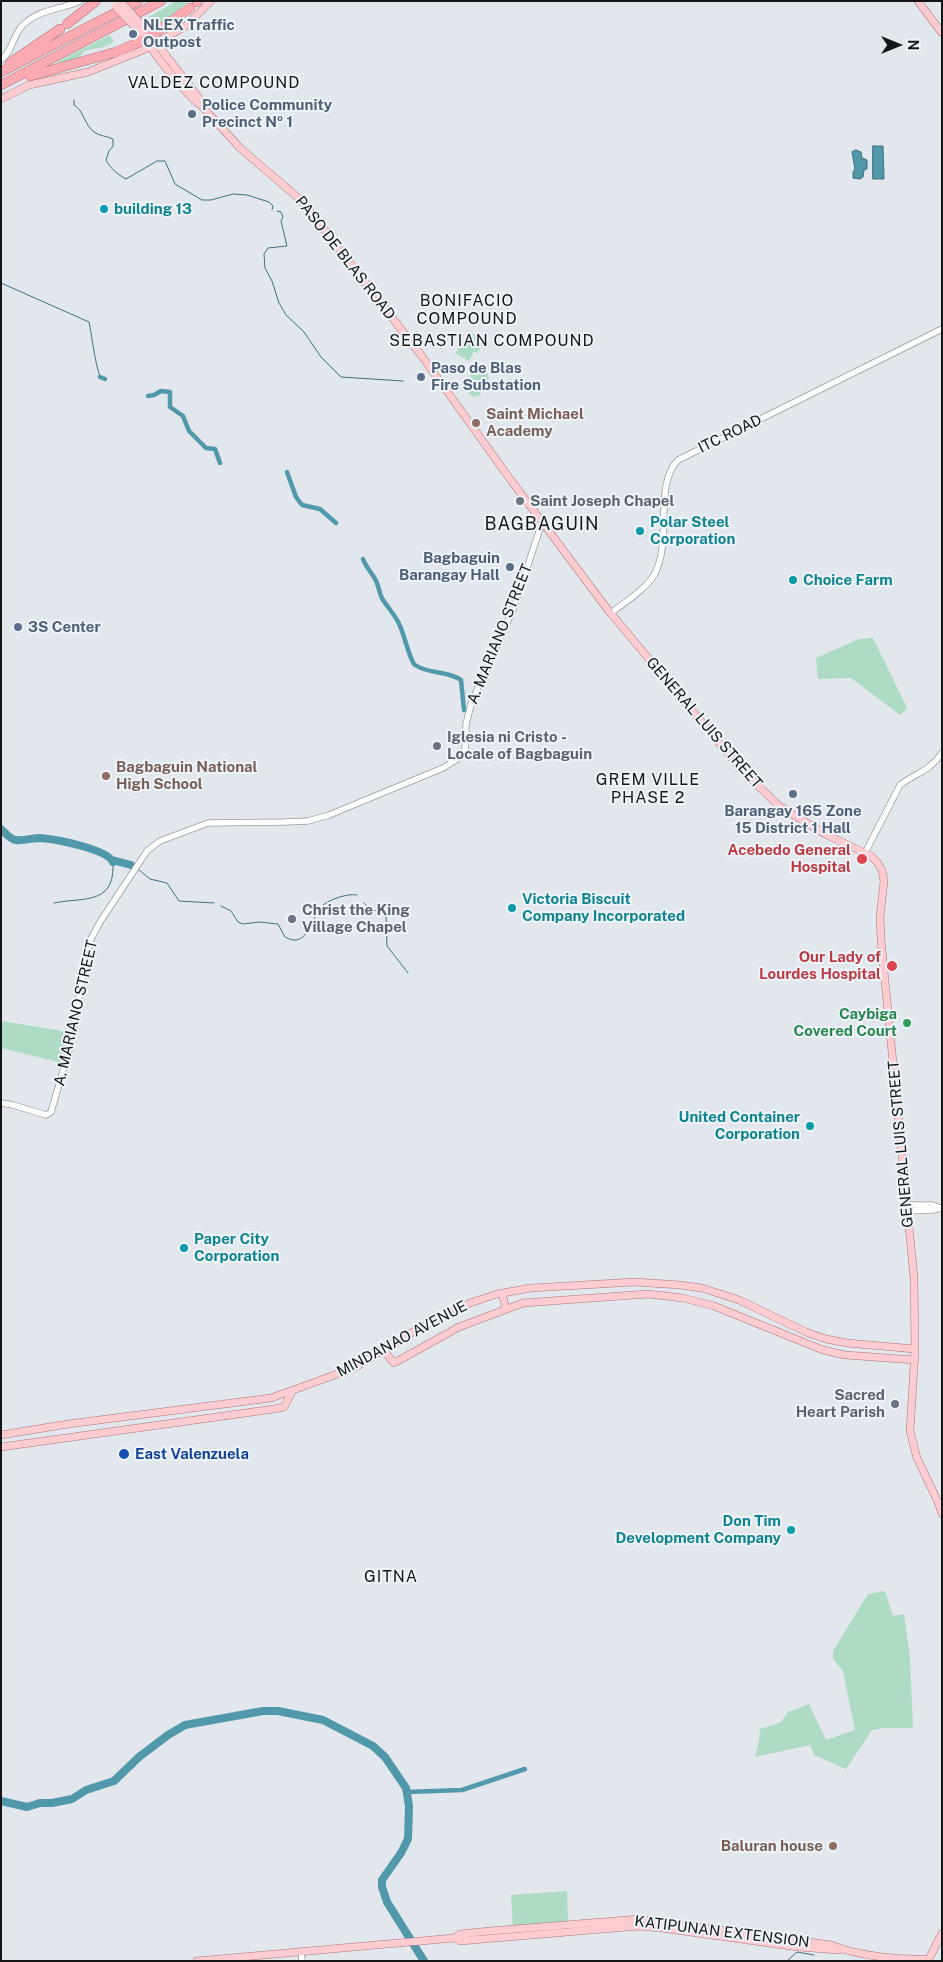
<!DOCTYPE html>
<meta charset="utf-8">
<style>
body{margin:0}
#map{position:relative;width:943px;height:1962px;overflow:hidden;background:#e2e6ed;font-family:"Public Sans",sans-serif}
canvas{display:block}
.frame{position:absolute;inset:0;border:2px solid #141517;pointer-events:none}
.north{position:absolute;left:873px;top:20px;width:50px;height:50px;-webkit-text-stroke:4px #eff4fa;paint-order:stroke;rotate:90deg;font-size:14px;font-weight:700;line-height:20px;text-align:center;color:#141517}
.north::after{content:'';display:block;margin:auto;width:18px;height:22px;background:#141517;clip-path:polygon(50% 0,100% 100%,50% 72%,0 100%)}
</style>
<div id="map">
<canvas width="943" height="1962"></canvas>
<div class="frame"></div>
<div class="north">N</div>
</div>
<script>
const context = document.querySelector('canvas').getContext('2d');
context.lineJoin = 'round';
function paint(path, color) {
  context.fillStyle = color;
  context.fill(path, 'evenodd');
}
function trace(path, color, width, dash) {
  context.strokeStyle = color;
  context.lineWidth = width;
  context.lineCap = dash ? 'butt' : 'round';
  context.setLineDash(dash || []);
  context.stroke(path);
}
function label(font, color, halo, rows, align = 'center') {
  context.font = font + ' "Public Sans",sans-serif';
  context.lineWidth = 4;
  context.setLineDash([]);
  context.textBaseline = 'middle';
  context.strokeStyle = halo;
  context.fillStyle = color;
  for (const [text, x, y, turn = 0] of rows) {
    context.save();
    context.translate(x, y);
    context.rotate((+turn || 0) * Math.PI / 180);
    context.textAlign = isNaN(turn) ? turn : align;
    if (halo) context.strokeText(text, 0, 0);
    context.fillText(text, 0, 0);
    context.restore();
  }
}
paint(new Path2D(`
 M 176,1 L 190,1 L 154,28 L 148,30 L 142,21 Z
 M 110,35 L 114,42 L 104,47 L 86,50 L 77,59 L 55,63 Z
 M 471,333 L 485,337 L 478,353 L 474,351 L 469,361 L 455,353 Z
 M 470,373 L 487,373 L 489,378 L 481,387 L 480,395 L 474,397 L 469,394 Z
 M 873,638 L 907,708 L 900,715 L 851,678 L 818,679 L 816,658 L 859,639 Z
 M 1,1021 L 68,1032 L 62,1063 L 1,1048 Z
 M 885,1591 L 893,1616 L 904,1614 L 910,1658 L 913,1728 L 884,1728 L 872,1730 L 846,1769 L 814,1755 L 810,1745 L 755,1757 L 759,1740 L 760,1729 L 781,1722 L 788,1712 L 809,1704 L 826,1740 L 855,1730 L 843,1671 L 833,1659 L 833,1651 L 868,1594 Z
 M 567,1891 L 568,1923 L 513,1928 L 511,1895 Z`), '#aedbc4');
const water = new Path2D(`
 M 873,146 L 883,146 L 884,179 L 873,179 Z
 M 856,150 L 861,152 L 862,158 L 867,160 L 867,169 L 864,170 L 863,177 L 860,179 L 853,178 L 853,172 L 855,169 L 852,152 Z`);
paint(water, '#5098aa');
trace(water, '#3e717e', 1);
trace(new Path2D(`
 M 74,100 L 74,105 C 84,111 84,124 94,132 C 99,136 107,136 113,139 L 113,146 L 109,151 L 106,160 C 111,169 117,174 126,179 L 157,161 L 165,161 L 175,184 L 202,200 L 211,200 L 233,194 L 247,195 L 269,202 L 273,206 L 272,210
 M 277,211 L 281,212 L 283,217 L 281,221 L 287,246 L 268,248 L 264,254 L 265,268 L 272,281 L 279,303 L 286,315 L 304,332 L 321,357 L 341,377 L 403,381
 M 1,283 L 89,322 C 93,342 94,358 100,377
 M 138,869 L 150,879 L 167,883 L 179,901 L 214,903
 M 54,903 C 80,897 114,906 113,866
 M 364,903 L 370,909 L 386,914 L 387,946 L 408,973
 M 221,906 L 231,911 L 238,922 L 243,924 L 259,922 L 278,924 L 285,937 C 309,951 312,913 323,905 C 331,899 348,893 357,895
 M 753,1961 L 758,1961
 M 787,1961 L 797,1952 L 814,1955`), '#3e717e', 1);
trace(new Path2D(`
 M 100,377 L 105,379
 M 148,396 L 154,395 L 161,391 L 170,392 L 170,407 L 183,416 L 189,431 L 206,448 L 215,449 L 220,463
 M 287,472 L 296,497 L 302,505 L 320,509 L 336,523
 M 363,559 C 366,567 371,572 375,579 C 379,585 379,594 383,600 C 389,609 396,616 400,626 C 404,634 410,661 415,665 C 430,675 447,670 461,680 L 464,710
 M 407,1792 L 462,1790 L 525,1769`), '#5098aa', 4.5);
trace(new Path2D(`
 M 1,829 C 5,833 11,840 16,840 C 24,841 32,838 40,838 C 55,839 107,849 113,862
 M 112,860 L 131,865
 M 1,1801 L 27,1807 L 40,1803 L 52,1803 L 72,1799 L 86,1790 L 114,1781 L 139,1757 L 168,1735 L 185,1725 L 263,1711 L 278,1711 L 323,1720 L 373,1746 L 385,1757 L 406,1788 L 409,1806 L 408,1839 L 401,1853 L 382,1880 L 382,1887 L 387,1902 L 424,1961`), '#5098aa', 8);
const minor = new Path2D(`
 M 1,60 C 13,51 12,37 22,26 C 38,9 60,10 80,1
 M 611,613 C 625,602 645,590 654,575 C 673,542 653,486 678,460 L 942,329
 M 865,853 L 900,785 C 917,772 929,772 942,753
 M 1,1103 L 13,1105 L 46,1115 L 51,1112 L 70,1047 L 86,957 L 91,939 L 100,922 L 147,851 L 160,841 L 208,823 L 284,822 L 308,821 L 329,815 L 443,768 L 459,758 L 465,750 L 466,724 L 472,701 L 515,605 L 542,522
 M 906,1205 L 933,1205 L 940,1208
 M 907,1211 L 933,1210 L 942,1208
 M 301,1951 L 302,1961`);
const major = new Path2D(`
 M 918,1 L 942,33
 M 143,26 L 199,98 L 201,105
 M 138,30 C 149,46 186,97 201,105 L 240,148 L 295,195 L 306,206 L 421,355 L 507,475 L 608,610 L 740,768 L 779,806 L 825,834 L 871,856 L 877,862 L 882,870 L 884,881 L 880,917 L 881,940 L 914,1278 L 915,1349 L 910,1431 L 917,1458 L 938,1502 L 942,1514
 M 1,99 L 29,85 L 88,72 L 143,50 L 186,26 L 211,1
 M 502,1293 L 506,1309
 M 384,1351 L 394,1363 L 459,1327 L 523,1303 L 648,1294 L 683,1298 L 714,1306 L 823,1350 L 845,1355 L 915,1360
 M 1,1435 L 68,1424 L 271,1398 L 354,1368 L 411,1333 L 470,1303 L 497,1294 L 531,1288 L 635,1282 L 680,1285 L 702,1288 L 739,1300 L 806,1332 L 826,1339 L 847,1343 L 915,1349
 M 1,1447 L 274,1409 L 284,1407 L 293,1390
 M 454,1938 L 460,1941 L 639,1926 L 661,1928 L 798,1947 L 839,1950
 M 197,1961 L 454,1938 L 460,1934 L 490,1931 L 640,1919 L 831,1945 C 858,1956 899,1960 928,1959
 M 928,1961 L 942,1933`);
const highway = new Path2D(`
 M 197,2 L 197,1
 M 67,24 L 96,1
 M 150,36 L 190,8
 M 10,63 L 60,29
 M 1,72 L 138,1
 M 30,76 L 116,52 L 144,40
 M 1,85 L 161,1`);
trace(minor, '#989ca2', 7);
trace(major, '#ab767b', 8);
trace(highway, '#ab767b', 10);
trace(minor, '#fff', 5.5);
trace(major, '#fdccd0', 7);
trace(highway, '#fcaab1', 9);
const majorBridge = new Path2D(`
 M 121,2 L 143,26
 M 115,6 L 138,30`);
trace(majorBridge, '#ab767b', 8, []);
trace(majorBridge, '#fdccd0', 7);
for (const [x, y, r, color] of [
 [133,34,5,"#5c6f8a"],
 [192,114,5,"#5c6f8a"],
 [104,209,5,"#0f9aa8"],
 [421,377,5,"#5c6f8a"],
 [476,423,5,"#8d6e63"],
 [520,501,5,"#6b7280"],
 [640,531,5,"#0f9aa8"],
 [510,567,5,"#5c6f8a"],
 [793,580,5,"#0f9aa8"],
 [18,627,5,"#5c6f8a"],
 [437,746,5,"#6b7280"],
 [106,776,5,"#8d6e63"],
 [793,794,5,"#5c6f8a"],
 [862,859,6,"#e0444e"],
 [512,908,5,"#0f9aa8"],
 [292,919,5,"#6b7280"],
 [892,966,6,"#e0444e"],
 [907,1023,5,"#2e9e5b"],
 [810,1126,5,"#0f9aa8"],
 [184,1248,5,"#0f9aa8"],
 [895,1404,5,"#6b7280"],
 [124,1454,6,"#1a4fb4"],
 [791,1530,5,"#0f9aa8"],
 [833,1846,5,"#8d6e63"]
]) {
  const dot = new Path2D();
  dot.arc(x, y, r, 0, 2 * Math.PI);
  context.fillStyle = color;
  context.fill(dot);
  trace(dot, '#eff4fa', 2);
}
label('bold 15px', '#4e5e75', '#eff4fa', [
 ["NLEX Traffic",143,25],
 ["Outpost",143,42],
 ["Police Community",202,105],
 ["Precinct № 1",202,122],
 ["Paso de Blas",431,368],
 ["Fire Substation",431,385],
 ["Bagbaguin",500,558,"right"],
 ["Barangay Hall",500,575,"right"],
 ["3S Center",28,627],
 ["Barangay 165 Zone",793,811,"center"],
 ["15 District 1 Hall",793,828,"center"]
], 'left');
label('bold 15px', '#0d838f', '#eff4fa', [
 ["building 13",114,209],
 ["Polar Steel",650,522],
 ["Corporation",650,539],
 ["Choice Farm",803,580],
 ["Victoria Biscuit",522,899],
 ["Company Incorporated",522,916],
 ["United Container",800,1117,"right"],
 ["Corporation",800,1134,"right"],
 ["Paper City",194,1239],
 ["Corporation",194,1256],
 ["Don Tim",781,1521,"right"],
 ["Development Company",781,1538,"right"]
], 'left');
label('15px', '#141517', '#eff4fa', [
 ["PASO DE BLAS ROAD",345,258,52],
 ["ITC ROAD",730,434,-26],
 ["A. MARIANO STREET",500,634,-68],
 ["GENERAL LUIS STREET",704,723,49],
 ["A. MARIANO STREET",76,1013,-77],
 ["GENERAL LUIS STREET",901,1144,-95],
 ["MINDANAO AVENUE",402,1339,-28],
 ["KATIPUNAN EXTENSION",722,1932,7]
]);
label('bold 15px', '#785e54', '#eff4fa', [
 ["Saint Michael",486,414],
 ["Academy",486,431],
 ["Bagbaguin National",116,767],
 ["High School",116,784],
 ["Baluran house",823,1846,"right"]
], 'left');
label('bold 15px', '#5b616d', '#eff4fa', [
 ["Saint Joseph Chapel",530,501],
 ["Iglesia ni Cristo -",447,737],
 ["Locale of Bagbaguin",447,754],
 ["Christ the King",302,910],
 ["Village Chapel",302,927],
 ["Sacred",885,1395,"right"],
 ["Heart Parish",885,1412,"right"]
], 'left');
label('bold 15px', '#be3a42', '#eff4fa', [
 ["Acebedo General",851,850],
 ["Hospital",851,867],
 ["Our Lady of",881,957],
 ["Lourdes Hospital",881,974]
], 'right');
label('bold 15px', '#27864d', '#eff4fa', [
 ["Caybiga",897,1014],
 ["Covered Court",897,1031]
], 'right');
label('bold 15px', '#164399', '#eff4fa', [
 ["East Valenzuela",135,1454]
], 'left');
context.letterSpacing = '1px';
label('16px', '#141517', '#eff4fa', [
 ["VALDEZ COMPOUND",214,83],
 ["BONIFACIO",467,301],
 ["COMPOUND",467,319],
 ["SEBASTIAN COMPOUND",492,341],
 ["GREM VILLE",648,780],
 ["PHASE 2",648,798],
 ["GITNA",391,1577]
]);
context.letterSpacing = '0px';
context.letterSpacing = '1px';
label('18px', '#141517', '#eff4fa', [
 ["BAGBAGUIN",542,524]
]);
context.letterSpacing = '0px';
</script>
